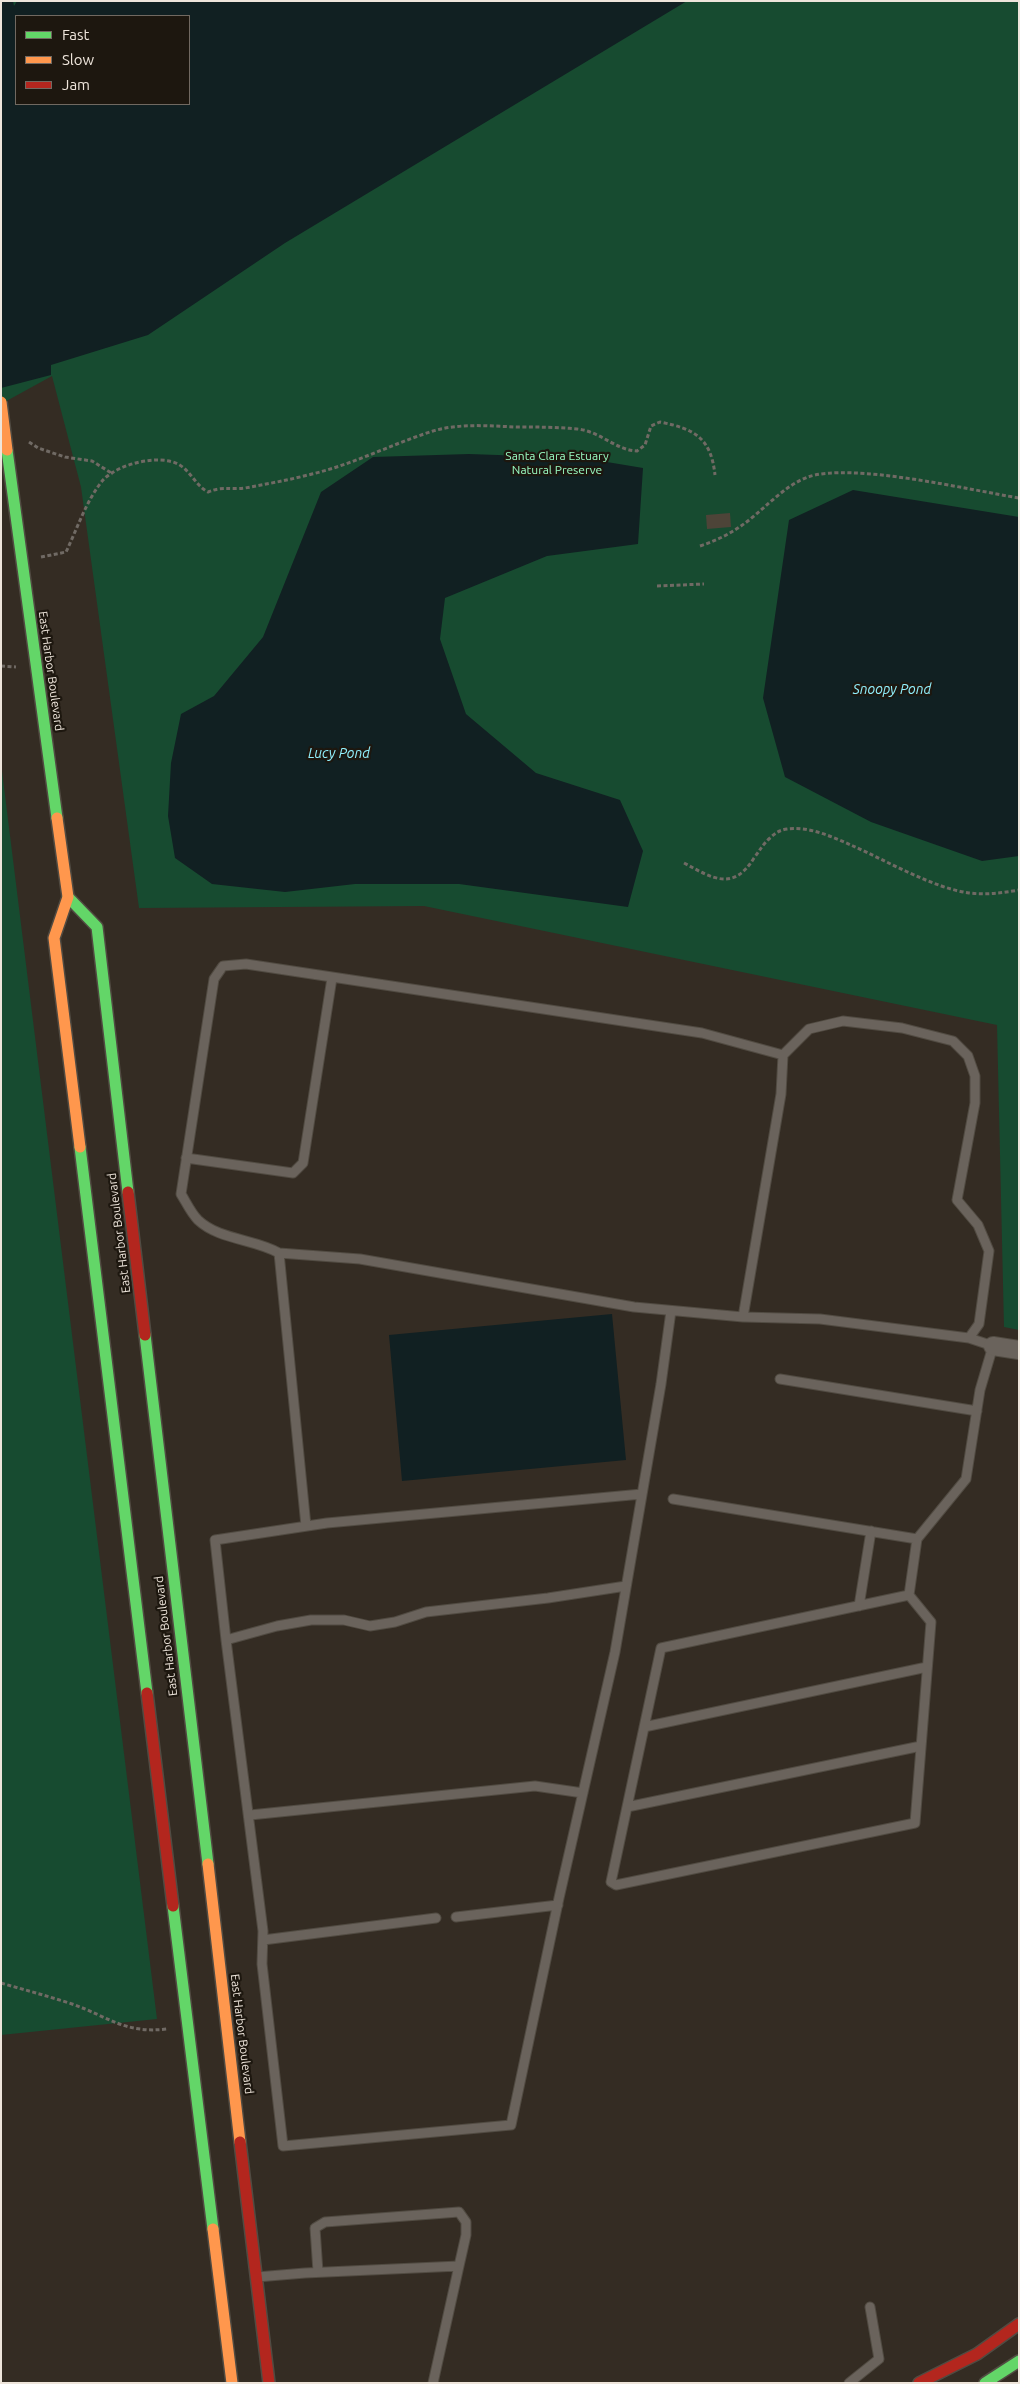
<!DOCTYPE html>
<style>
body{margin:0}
#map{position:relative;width:1020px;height:2384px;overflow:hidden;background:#342c23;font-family:Ubuntu,sans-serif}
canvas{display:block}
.frame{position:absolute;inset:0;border:2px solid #eee5db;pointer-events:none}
.legend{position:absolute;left:15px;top:15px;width:175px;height:90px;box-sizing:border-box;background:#1d170f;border:1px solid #716961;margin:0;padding:6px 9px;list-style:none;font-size:15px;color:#eee5db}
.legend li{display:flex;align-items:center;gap:10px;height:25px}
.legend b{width:25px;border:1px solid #716961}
</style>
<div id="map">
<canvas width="1020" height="2384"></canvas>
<div class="frame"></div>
<ul class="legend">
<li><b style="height:6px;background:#63d668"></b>Fast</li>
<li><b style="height:6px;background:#ff974d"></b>Slow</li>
<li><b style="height:6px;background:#b3261e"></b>Jam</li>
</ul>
</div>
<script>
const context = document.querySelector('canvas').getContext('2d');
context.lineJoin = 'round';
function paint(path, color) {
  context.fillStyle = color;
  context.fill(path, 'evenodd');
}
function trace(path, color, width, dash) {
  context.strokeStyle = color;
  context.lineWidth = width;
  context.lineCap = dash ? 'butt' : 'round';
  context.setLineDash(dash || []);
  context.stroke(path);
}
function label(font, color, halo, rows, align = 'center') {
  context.font = font + ' Ubuntu,sans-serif';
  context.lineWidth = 4.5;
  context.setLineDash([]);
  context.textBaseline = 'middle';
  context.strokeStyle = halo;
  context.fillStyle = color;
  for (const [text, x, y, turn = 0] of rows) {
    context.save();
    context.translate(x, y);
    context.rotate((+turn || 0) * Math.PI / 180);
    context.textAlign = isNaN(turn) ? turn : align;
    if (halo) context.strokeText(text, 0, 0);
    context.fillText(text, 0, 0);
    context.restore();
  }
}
paint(new Path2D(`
 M 1,1 L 1019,1 L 1019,1330 L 1004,1327 L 997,1025 L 424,906 L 139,908 L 81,487 L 52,376 L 1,404 ZM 16,16 L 189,16 L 189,104 L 16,104 Z
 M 1,763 L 157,2019 L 1,2035 Z`), '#174b30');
paint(new Path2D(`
 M 1,1 L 13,1 L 14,6 L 17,1 L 687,1 L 285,243 L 148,335 L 51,365 L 51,375 L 1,388 ZM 16,16 L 189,16 L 189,104 L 16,104 Z
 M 469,454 L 583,458 L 643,468 L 638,544 L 547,556 L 445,598 L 440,639 L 466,714 L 536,773 L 620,800 L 643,851 L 628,907 L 459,884 L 355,884 L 285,892 L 212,884 L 175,858 L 168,816 L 171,763 L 181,714 L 214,696 L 263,637 L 321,492 L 373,457 Z
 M 853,490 L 1019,517 L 1019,856 L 982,861 L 871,822 L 785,777 L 763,698 L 789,520 Z
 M 612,1314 L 626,1460 L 402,1481 L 389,1335 Z`), '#112022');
paint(new Path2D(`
 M 730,513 L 731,527 L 707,529 L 706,515 Z`), '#4d4438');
const lane = new Path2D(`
 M 186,1158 L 293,1173 L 303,1163 L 332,978
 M 279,1253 L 360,1259 L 634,1307 L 743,1317 L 820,1319 L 969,1338 L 993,1346 L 980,1390 L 966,1479 L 917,1539 L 909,1595 L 931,1622 L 915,1823 L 616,1885 L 611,1882 L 627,1807
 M 743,1317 L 781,1094 L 783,1055
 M 780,1379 L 977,1411
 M 673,1499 L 917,1539
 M 306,1526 L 279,1253 C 255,1239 219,1240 198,1220 C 191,1213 186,1202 181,1194 L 214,979 L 223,966 L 246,964 L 702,1033 L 783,1055 L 809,1029 L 843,1021 L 902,1028 L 953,1041 L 968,1056 L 975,1076 L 975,1103 L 957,1200 L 978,1225 L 989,1251 L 979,1324 L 969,1338
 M 626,1586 L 548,1598 L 426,1612 L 395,1622 L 370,1626 L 344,1620 L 311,1620 L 277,1626 L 226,1640 L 263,1931 L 262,1964 L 283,2146 L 511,2125 L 559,1898 L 615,1652 L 661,1384 L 671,1311
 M 909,1595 L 661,1648 L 627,1807 L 921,1746
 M 859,1606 L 871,1531
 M 226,1640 L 215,1540 L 327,1523 L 642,1494
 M 644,1727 L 927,1667
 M 250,1815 L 535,1786 L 583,1793
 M 456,1917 L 558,1905
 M 263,1940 L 436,1918
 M 318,2272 L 315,2228 L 325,2222 L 459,2212 L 466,2222 L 466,2235 L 459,2266
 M 257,2277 L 305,2273 L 459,2266 L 433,2383
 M 849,2383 L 879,2359 L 870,2307`);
const street = new Path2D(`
 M 993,1346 L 1019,1350`);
const fast = new Path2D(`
 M 7,450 L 57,818
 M 68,897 L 97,927 L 128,1192
 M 80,1147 L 147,1693
 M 145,1335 L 208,1864
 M 173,1906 L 213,2229
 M 985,2383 L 1019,2361`);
const slow = new Path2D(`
 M 57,818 L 68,897 L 54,938 L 80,1147
 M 208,1864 L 240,2142
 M 213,2229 L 232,2383`);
const jam = new Path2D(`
 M 128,1192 L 145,1335
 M 147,1693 L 173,1906
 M 240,2142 L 269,2383
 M 919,2383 L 977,2354 L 1019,2324`);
trace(lane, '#514b42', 11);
trace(street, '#514b42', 20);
trace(fast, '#514b42', 14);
trace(slow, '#514b42', 14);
trace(jam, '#514b42', 14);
trace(new Path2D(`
 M 29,442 L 38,448 L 65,457 L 92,461 L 113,474
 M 700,546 C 715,541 728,535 741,526 C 763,511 783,486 808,477 C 851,462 970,490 1019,498
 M 41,557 L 66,552 C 77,529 87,499 103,480 C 118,464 158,454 178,464 C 191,471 195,485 208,492 C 223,486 229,490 245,488 C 267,484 289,480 312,474 C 354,464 392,444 433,431 C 460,423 489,426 516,427 C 537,427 557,427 577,429 C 600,431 615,450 637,451 L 645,445 L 651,426 L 660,422 C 695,429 711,438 715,475
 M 657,586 L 704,584
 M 1,666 L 16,667
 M 684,863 C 712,878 733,892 754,858 C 760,850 763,844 770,838 C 775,833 780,830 787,829 C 809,826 833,837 853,846 C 887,861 933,888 969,893 C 986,895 1002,893 1019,890
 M 1,1983 C 25,1990 48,1996 72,2004 C 109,2017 125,2034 167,2029`), '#706a64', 3, [4, 2.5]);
trace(lane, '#6a635c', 9);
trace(street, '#6a635c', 18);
trace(fast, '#63d668', 11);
trace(slow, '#ff974d', 11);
trace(jam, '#b3261e', 11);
const slowBridge = new Path2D(`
 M 1,402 L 7,450`);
trace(slowBridge, '#514b42', 14, []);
trace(slowBridge, '#ff974d', 11);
label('12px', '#9afbc2', '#1d170f', [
 ["Santa Clara Estuary",557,456],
 ["Natural Preserve",557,470]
]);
label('12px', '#eee5db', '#1d170f', [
 ["East Harbor Boulevard",51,671,82],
 ["East Harbor Boulevard",119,1233,-97],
 ["East Harbor Boulevard",166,1636,-97],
 ["East Harbor Boulevard",242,2034,83]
]);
label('italic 14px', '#91f0fd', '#1d170f', [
 ["Snoopy Pond",892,689],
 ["Lucy Pond",339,753]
]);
</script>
